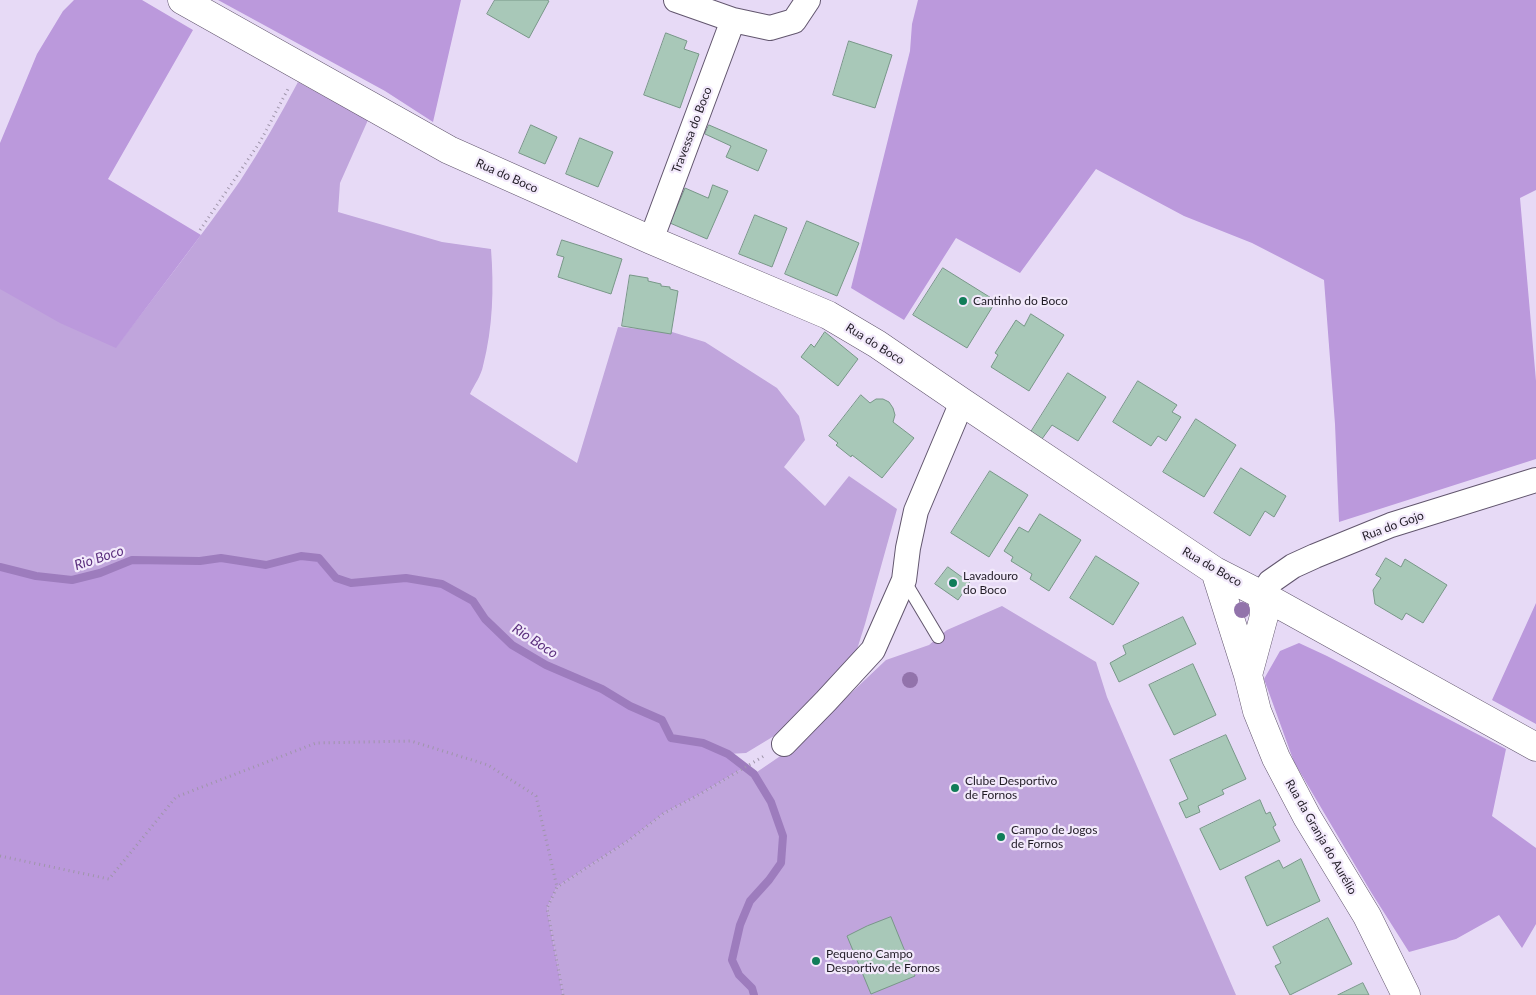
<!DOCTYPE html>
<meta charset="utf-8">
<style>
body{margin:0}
canvas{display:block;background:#e7daf6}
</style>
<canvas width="1536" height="995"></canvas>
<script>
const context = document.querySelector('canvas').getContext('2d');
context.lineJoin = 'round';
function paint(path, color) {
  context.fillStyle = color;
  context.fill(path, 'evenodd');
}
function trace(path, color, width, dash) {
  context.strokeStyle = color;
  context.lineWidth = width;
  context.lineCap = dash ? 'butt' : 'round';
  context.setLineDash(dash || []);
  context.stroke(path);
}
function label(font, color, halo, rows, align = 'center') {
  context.font = font + ' Lato,sans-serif';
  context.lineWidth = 4.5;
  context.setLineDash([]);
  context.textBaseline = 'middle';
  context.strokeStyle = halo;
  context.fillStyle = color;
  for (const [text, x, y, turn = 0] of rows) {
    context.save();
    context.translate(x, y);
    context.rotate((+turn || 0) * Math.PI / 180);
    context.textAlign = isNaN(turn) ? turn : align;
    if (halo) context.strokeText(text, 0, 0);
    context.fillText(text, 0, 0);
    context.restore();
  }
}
paint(new Path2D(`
 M 298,82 L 368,120 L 340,183 L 338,212 L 442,242 L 491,249 C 494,288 493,327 483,366 C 481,376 474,385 470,394 L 577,463 L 618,327 L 672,332 L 705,342 L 777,388 L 799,416 L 805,440 L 784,467 L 825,506 L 849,476 L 897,509 L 865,624 L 854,659 L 779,733 L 746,753 L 728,754 L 703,743 L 671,738 L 630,706 L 602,689 L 546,665 L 512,645 L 485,619 L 473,601 L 374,582 L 351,583 L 336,578 L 319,558 L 284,561 L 266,565 L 221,558 L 200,561 L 132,560 L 100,573 L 72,580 L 34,576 L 0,567 L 0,287 L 116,347 C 158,292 200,238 240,181 C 261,149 280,116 298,82 Z
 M 1002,606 L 1096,662 L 1107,697 L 1236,995 L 563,995 L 547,908 L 557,887 L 578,873 L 629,840 L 664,813 L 700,794 L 745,767 L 754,774 L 795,746 L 886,660 L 929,645 L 947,630 Z`), '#c0a5dc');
paint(new Path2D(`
 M 74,0 L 142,0 L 193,30 L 108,179 L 201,235 L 116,348 L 60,323 L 0,289 L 0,143 L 37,54 L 63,11 Z
 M 218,0 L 461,0 L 433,122 L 385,91 Z
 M 918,0 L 1536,0 L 1536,190 L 1520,198 L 1536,381 L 1536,459 L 1339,522 L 1335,424 L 1324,280 L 1252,243 L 1184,216 L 1096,169 L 1020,273 L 956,238 L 904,320 L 851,288 L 910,51 L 912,24 Z
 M 301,556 L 319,558 L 336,578 L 351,583 L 406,578 L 442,584 L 473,601 L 485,619 L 512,645 L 546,665 L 602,689 L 630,706 L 662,720 L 671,738 L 703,743 L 728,754 L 745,767 L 700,794 L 664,813 L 629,840 L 578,873 L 557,887 L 547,908 L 563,995 L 0,995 L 0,567 L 34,576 L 72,580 L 100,573 L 132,560 L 200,561 L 221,558 L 266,565 Z
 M 1536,603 L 1536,724 L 1492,700 Z
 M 1299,643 L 1327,656 L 1506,749 L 1492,816 L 1536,848 L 1536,924 L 1522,948 L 1499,915 L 1456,939 L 1409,952 L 1371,892 L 1294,762 L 1264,679 L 1280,651 Z`), '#bb99dc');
trace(new Path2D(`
 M 0,567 L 36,576 L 72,580 L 100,573 L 132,560 L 200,561 L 221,558 L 266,565 L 301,556 L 319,558 L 336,578 L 351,583 L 406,578 L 442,584 L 473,601 L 485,619 L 512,645 L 546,665 L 602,689 L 630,706 L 662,720 L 671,738 L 703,743 L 728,754 L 754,774 L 771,802 L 783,836 L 781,863 L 769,880 L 750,901 L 740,925 L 732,960 L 739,975 L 752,988 L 754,995`), '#9d7cbd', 8);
const building = new Path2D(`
 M 495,0 L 547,0 L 549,1 L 529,38 L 487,14 Z
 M 666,33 L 687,41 L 684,49 L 699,54 L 680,108 L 644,95 Z
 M 849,41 L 892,55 L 875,108 L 833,95 Z
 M 531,125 L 557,137 L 545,164 L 519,153 Z
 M 709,125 L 767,150 L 758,171 L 726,157 L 731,146 L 705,134 Z
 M 580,138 L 613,152 L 598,187 L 566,174 Z
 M 713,185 L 728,191 L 707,239 L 670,223 L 685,188 L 708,198 Z
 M 755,215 L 787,228 L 772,267 L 739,254 Z
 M 807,221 L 859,243 L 837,296 L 785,274 Z
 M 562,240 L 622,259 L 611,294 L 558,277 L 564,257 L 557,255 Z
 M 943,268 L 996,301 L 967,348 L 913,315 Z
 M 630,275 L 648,278 L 648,281 L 661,284 L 661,286 L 670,287 L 670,289 L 678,291 L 671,334 L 622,326 Z
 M 1031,314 L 1064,335 L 1029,391 L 991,367 L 998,355 L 995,353 L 1016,320 L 1024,326 Z
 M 825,332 L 858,359 L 838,386 L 801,357 L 811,344 L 814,347 Z
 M 1068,373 L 1106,397 L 1078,441 L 1052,425 L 1042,439 L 1031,432 Z
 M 1138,381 L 1177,405 L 1172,412 L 1181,417 L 1166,441 L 1158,436 L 1151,446 L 1113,422 Z
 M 861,395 L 870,403 L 876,399 L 883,399 L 889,402 L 893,408 L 895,415 L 893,422 L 914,438 L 882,478 L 852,455 L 851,457 L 836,445 L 838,443 L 829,436 Z
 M 1196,419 L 1236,445 L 1204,497 L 1163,472 Z
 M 1241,468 L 1286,496 L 1274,517 L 1265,511 L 1250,536 L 1214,513 Z
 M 990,471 L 1028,495 L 989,557 L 951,533 Z
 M 1040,514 L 1081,540 L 1049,591 L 1030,579 L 1032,574 L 1011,561 L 1013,557 L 1004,551 L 1019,527 L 1028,532 Z
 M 1096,556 L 1139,583 L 1113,625 L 1070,598 Z
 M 1386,558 L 1401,567 L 1405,559 L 1447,585 L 1423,623 L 1406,613 L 1402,620 L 1375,604 L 1373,590 L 1381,578 L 1376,575 Z
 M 948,567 L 970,583 L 958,600 L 935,584 Z
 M 1183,617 L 1196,644 L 1119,682 L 1110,663 L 1126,654 L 1123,646 Z
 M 1193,664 L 1216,715 L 1174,735 L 1149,685 Z
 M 1226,735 L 1246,779 L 1222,790 L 1224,794 L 1198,806 L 1200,812 L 1186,818 L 1179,803 L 1188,799 L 1170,760 Z
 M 1260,800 L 1266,814 L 1270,812 L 1276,825 L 1273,827 L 1280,841 L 1220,870 L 1200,829 Z
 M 1301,859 L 1320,901 L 1267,926 L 1245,877 L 1279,860 L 1283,868 Z
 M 891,917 L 915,976 L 871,994 L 847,936 L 867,926 Z
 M 1328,918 L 1352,964 L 1290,995 L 1275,966 L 1281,963 L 1273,947 Z
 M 1363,983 L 1369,995 L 1338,995 Z`);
paint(building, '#a8c8b8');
trace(building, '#789788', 1);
const service = new Path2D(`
 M 904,580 L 938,637`);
const minor = new Path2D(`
 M 676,0 L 733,20 L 770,28 L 794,21 L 808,0
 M 651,240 L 733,20
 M 1262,595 L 1270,582 L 1293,566 L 1315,556 L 1391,525 L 1536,480
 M 784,744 L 826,701 L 873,650 L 904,580 L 908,548 L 916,511 L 962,402`);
const tertiary = new Path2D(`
 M 182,0 L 449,150 L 651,240 L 828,315 L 877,344 L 962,402 L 1215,571 L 1262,595 L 1536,747
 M 1215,571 L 1248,675 L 1257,711 L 1276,758 L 1307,817 L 1367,916 L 1406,995
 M 1248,675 L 1264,616 L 1262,595`);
trace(service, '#62566e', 14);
trace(minor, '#62566e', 26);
trace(tertiary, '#62566e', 29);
trace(new Path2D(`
 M 200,230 L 260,142 L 288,89
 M 0,856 L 109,879 L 176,797 L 316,743 L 411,741 L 488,765 L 536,796 L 557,887
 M 563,995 L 547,908 L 557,887 L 629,840 L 664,813 L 700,794 L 764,756`), '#9f95aa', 3, [1, 4]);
trace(service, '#fff', 12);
trace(minor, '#fff', 24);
trace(tertiary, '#fff', 28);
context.fillStyle = '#9273ab';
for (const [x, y] of [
 [1242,610],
 [910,680]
]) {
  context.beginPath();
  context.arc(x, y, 8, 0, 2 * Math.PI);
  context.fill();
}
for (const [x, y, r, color] of [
 [963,301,5,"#117d59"],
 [953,583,5,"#117d59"],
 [955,788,5,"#117d59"],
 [1001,837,5,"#117d59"],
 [816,961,5,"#117d59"]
]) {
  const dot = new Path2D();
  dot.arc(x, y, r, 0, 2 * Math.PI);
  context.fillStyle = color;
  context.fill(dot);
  trace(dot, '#f2e9fb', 2);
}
label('12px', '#211c26', '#f2e9fb', [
 ["Travessa do Boco",692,130,-69],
 ["Rua do Boco",507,176,24],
 ["Rua do Boco",875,344,32],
 ["Rua do Gojo",1393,526,-20],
 ["Rua do Boco",1212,567,30],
 ["Rua da Granja do Aurélio",1321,837,60]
]);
label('12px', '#211c26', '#f2e9fb', [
 ["Cantinho do Boco",973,301],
 ["Lavadouro",963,576],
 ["do Boco",963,590],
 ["Clube Desportivo",965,781],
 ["de Fornos",965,795],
 ["Campo de Jogos",1011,830],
 ["de Fornos",1011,844],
 ["Pequeno Campo",826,954],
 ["Desportivo de Fornos",826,968]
], 'left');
label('italic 14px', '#5c307f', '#f2e9fb', [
 ["Rio Boco",99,558,-18],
 ["Rio Boco",535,641,33]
]);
</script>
